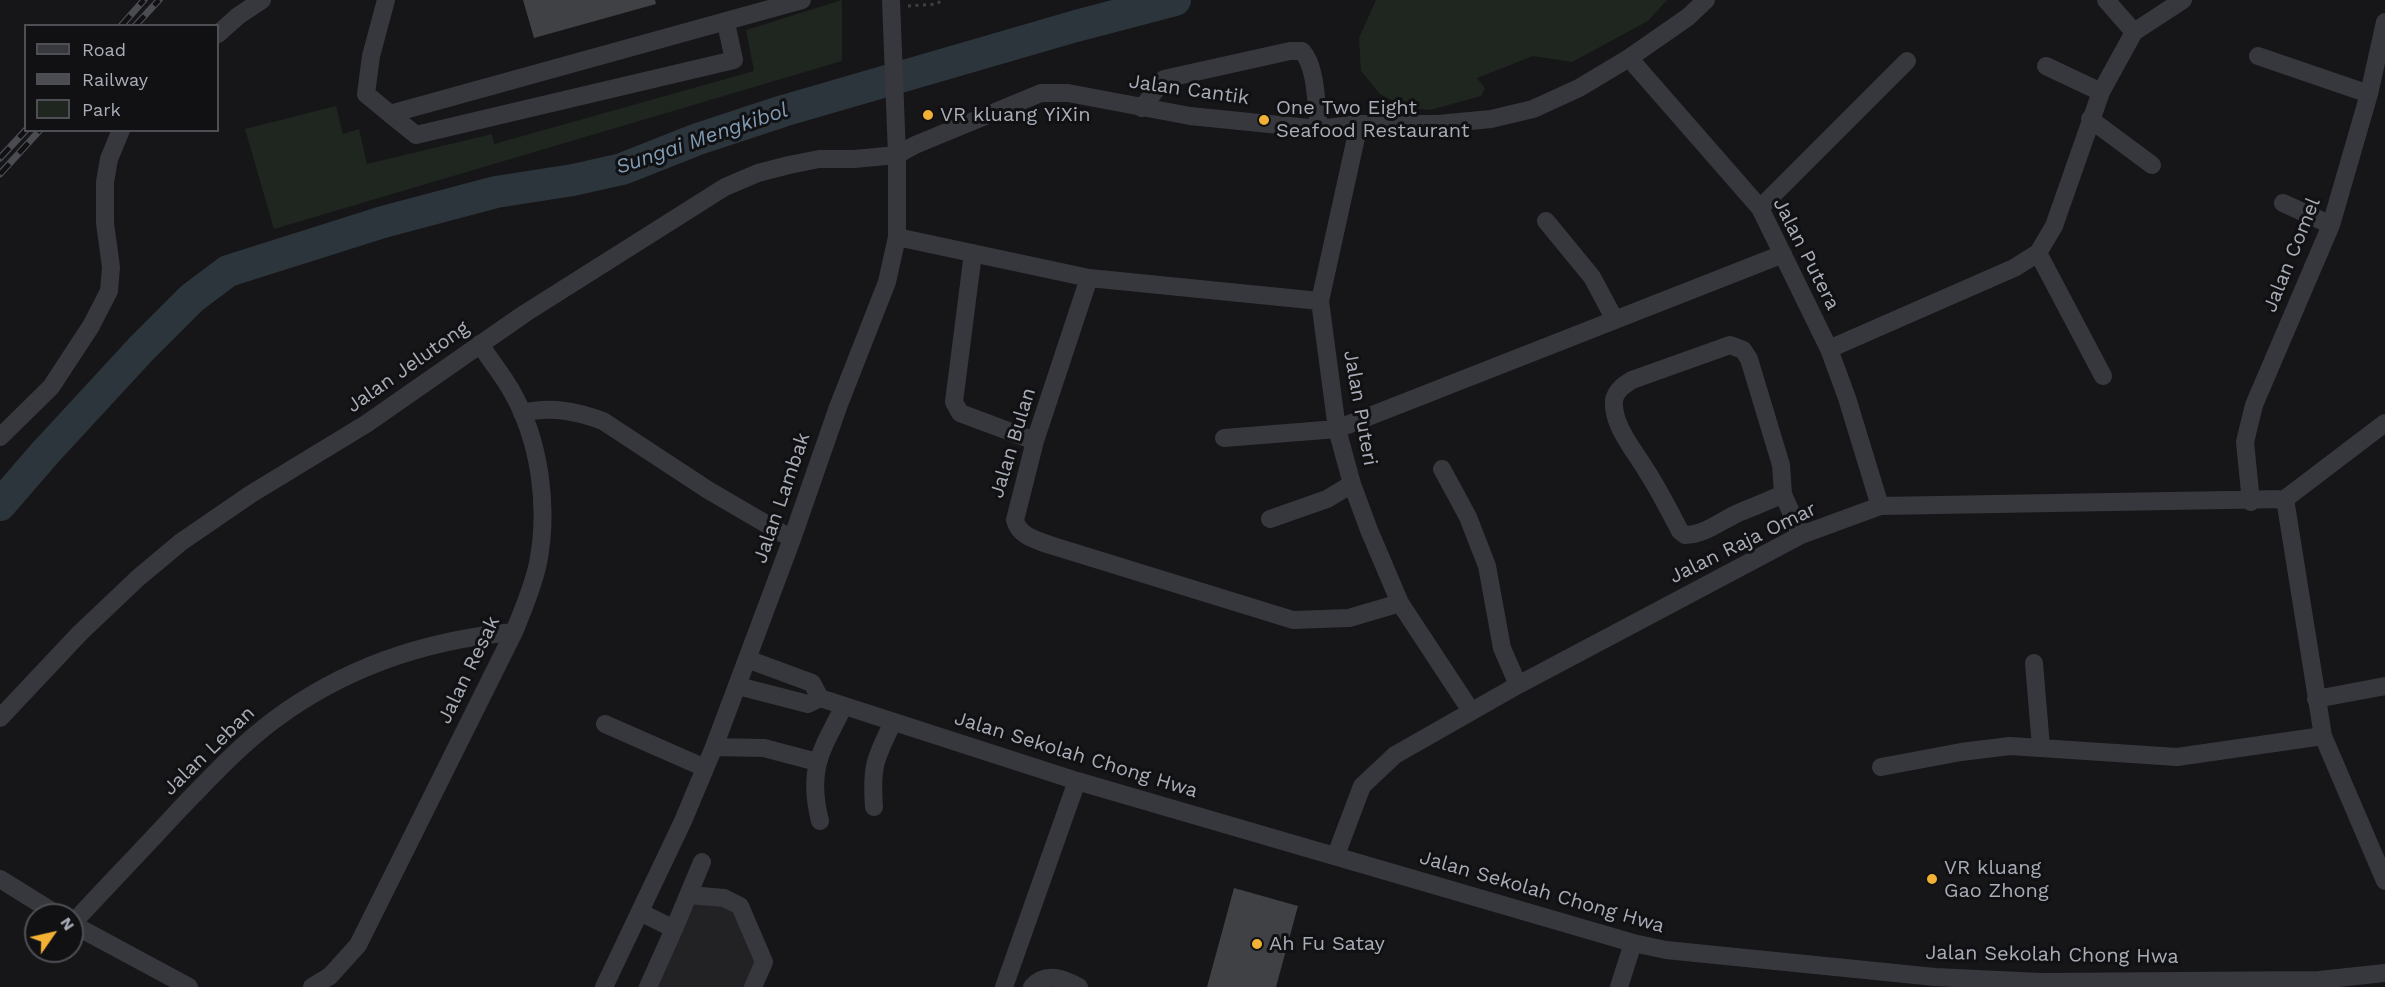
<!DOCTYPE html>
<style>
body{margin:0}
#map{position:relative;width:2385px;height:987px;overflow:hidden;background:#161618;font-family:"Work Sans",sans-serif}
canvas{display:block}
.legend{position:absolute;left:24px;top:24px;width:195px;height:108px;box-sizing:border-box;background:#111113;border:2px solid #4d4f55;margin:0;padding:8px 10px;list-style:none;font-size:18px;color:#a8adb8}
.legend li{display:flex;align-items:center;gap:12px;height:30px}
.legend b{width:30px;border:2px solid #4d4f55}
.north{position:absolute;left:24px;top:903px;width:60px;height:60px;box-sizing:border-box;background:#111113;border:2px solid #4d4f55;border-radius:50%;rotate:56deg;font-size:16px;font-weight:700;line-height:24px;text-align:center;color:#a8adb8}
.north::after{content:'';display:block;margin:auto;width:21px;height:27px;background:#f2b134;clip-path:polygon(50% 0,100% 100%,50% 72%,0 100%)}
</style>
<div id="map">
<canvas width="2385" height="987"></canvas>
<ul class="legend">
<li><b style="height:8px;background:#37383d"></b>Road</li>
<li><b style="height:8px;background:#4a4c52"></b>Railway</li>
<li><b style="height:16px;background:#1e261f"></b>Park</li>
</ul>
<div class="north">N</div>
</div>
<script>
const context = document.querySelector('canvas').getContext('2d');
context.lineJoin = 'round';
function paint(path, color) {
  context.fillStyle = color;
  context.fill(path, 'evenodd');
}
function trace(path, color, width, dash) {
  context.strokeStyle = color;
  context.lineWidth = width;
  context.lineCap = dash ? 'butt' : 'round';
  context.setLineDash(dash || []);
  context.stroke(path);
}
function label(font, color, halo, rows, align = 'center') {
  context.font = font + ' "Work Sans",sans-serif';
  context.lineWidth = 6;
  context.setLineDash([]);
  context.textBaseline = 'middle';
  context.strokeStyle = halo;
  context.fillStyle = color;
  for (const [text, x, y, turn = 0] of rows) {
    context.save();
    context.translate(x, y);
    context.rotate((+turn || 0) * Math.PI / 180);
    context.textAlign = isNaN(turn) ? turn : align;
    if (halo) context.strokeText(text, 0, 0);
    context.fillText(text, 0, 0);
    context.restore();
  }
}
paint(new Path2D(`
 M 691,882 L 743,904 L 769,964 L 758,987 L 643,987 Z`), '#222225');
paint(new Path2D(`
 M 842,0 L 842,61 L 274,229 L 245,129 L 336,106 L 343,134 L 359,129 L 367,164 L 492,134 L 494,144 L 754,71 L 746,30 Z
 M 1376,0 L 1667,0 L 1648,21 L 1572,62 L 1533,56 L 1477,78 L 1485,88 L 1481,96 L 1430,110 L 1405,107 L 1380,94 L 1361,71 L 1359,38 Z`), '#1e261f');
trace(new Path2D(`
 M 0,505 L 45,453 L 141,349 L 192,298 L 228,271 L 383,222 L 496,192 L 573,180 L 622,169 L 698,139 L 783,111 L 1076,26 L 1175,0`), '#2c353c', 32);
paint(new Path2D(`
 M 523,0 L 655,0 L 656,4 L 534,38 Z
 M 1234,888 L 1298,906 L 1276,987 L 1207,987 Z`), '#404145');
trace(new Path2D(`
 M 908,6 L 936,4 L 943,0`), '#3d3f44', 3, [3, 4.5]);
trace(new Path2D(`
 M 386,0 L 371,56 L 366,94 L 390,114
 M 2106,0 L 2134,32
 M 726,23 L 734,60 L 416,135 L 390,114 L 802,0
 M 218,34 L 238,16 L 262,0
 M 2258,56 L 2369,94
 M 1629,58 L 1760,208 L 1829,349 L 1847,398 L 1880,506
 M 2046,66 L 2101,92
 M 1142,108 L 1164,79 L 1290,51 L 1302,51 C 1317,67 1316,107 1319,129
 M 2090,119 L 2152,165
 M 1359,124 L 1320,301 L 1337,429 L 1352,484 L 1369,530 L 1400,603 L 1471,711
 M 2283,203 L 2331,225
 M 1760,208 L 1907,61
 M 1546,221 L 1592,277 L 1615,320
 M 897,237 L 1089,278
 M 973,253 L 954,402 L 960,413 L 1035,441
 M 2038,253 L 2103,376
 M 1320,301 L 1089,278 L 1035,441 L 1015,520 C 1019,536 1036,540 1050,545 L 1293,620 L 1349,618 L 1400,603
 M 1829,349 L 2014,268 L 2038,253 L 2054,226 L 2101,92 L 2134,32 L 2183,0
 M 522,413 C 550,406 576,411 603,421 L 708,490 L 792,539
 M 0,437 L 51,387 L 91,326 L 109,291 L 111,267 L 105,223 L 105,182 L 109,159 L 121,130
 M 1224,438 L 1337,429 L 1783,254
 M 1442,469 L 1468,517 L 1487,566 L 1502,648 L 1518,685
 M 1783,494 C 1768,501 1753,507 1738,513 C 1721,521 1704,535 1685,535 L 1680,531 C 1669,510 1659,490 1646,470 C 1634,450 1612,425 1614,400 C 1616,390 1624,385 1632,380 L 1730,345 L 1743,350 L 1749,359 L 1781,465 L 1783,494 L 1801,535
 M 2285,499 L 2323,736 L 2385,881
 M 2251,502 L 2245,442 L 2254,405 L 2331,225 L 2369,94 L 2385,22
 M 1270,519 L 1327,499 L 1352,484
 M 747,659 L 812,683 L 820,698 L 1077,781 L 1633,943 L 1666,950 L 1935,977 L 2041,982 L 2319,980 L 2385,973
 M 2034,663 L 2041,747
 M 738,686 L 808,704 L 820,698
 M 2316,699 L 2385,686
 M 0,718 L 80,633 L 138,578 L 181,542 L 251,494 L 366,424 L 524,314 L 725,187 L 758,173 L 789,165 L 819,159 L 854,159 L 897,155 L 915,145 L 1041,93 L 1068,93 L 1190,116 L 1319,129 L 1359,124 L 1438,124 L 1491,119 L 1533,109 L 1579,88 L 1629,58 L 1688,17 L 1706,0
 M 605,724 L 705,768
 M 714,747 L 764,748 L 817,762
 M 1881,767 L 1961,752 L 2010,746 L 2177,757 L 2323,736
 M 874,807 C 871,766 875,759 893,722
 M 820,821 C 807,769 821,751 844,706
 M 1336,855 L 1362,786 L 1395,755 L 1518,685 L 1801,535 L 1880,506 L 2285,499 L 2385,423
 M 0,879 L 58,915
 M 689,895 L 724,898 L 740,906 L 764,962 L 753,987
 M 640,912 L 674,929 L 648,987
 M 72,924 C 107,886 143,849 178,811 C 209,779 238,747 274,720 C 345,667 425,640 514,632
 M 72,924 L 189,987
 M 674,929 L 702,862
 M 312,987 L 330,976 L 358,945 L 514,632 C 523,610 533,587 538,563 C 549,507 540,440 511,390 C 502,374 490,360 480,344
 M 604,987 L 683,821 L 714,747 L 792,539 L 838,407 L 887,282 L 897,237 L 897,155 L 891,0
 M 1004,987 L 1077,781
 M 1032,987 C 1046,971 1064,979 1079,987
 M 1619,987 L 1633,943`), '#37383d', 18);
const rail = new Path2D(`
 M 121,26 L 144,0
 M 135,26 L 159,0
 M 0,158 L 26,130
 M 0,174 L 40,130`);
trace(rail, '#4a4c52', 7);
trace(rail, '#111113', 4.5, [14]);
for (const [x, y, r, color] of [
 [928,115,6,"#f2b134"],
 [1264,120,6,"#f2b134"],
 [1932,879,6,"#f2b134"],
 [1257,944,6,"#f2b134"]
]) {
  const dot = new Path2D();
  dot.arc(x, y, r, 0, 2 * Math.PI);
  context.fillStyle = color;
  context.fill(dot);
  trace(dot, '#111113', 2);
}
label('20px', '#a8adb8', '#111113', [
 ["Jalan Cantik",1189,90,8],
 ["Jalan Putera",1806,254,63],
 ["Jalan Comel",2292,255,-68],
 ["Jalan Jelutong",408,367,-35],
 ["Jalan Puteri",1360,408,80],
 ["Jalan Bulan",1013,443,-73],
 ["Jalan Lambak",782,498,-71],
 ["Jalan Raja Omar",1743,543,-26],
 ["Jalan Resak",469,670,-64],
 ["Jalan Leban",209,751,-44],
 ["Jalan Sekolah Chong Hwa",1076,755,17],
 ["Jalan Sekolah Chong Hwa",1542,892,16],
 ["Jalan Sekolah Chong Hwa",2052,955,1]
]);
label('20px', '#a8adb8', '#111113', [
 ["One Two Eight",1276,108],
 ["Seafood Restaurant",1276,131],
 ["VR kluang YiXin",940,115],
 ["VR kluang",1944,868],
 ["Gao Zhong",1944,891],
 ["Ah Fu Satay",1269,944]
], 'left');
label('italic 21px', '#7f9bb3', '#111113', [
 ["Sungai Mengkibol",702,139,-19]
]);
</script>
